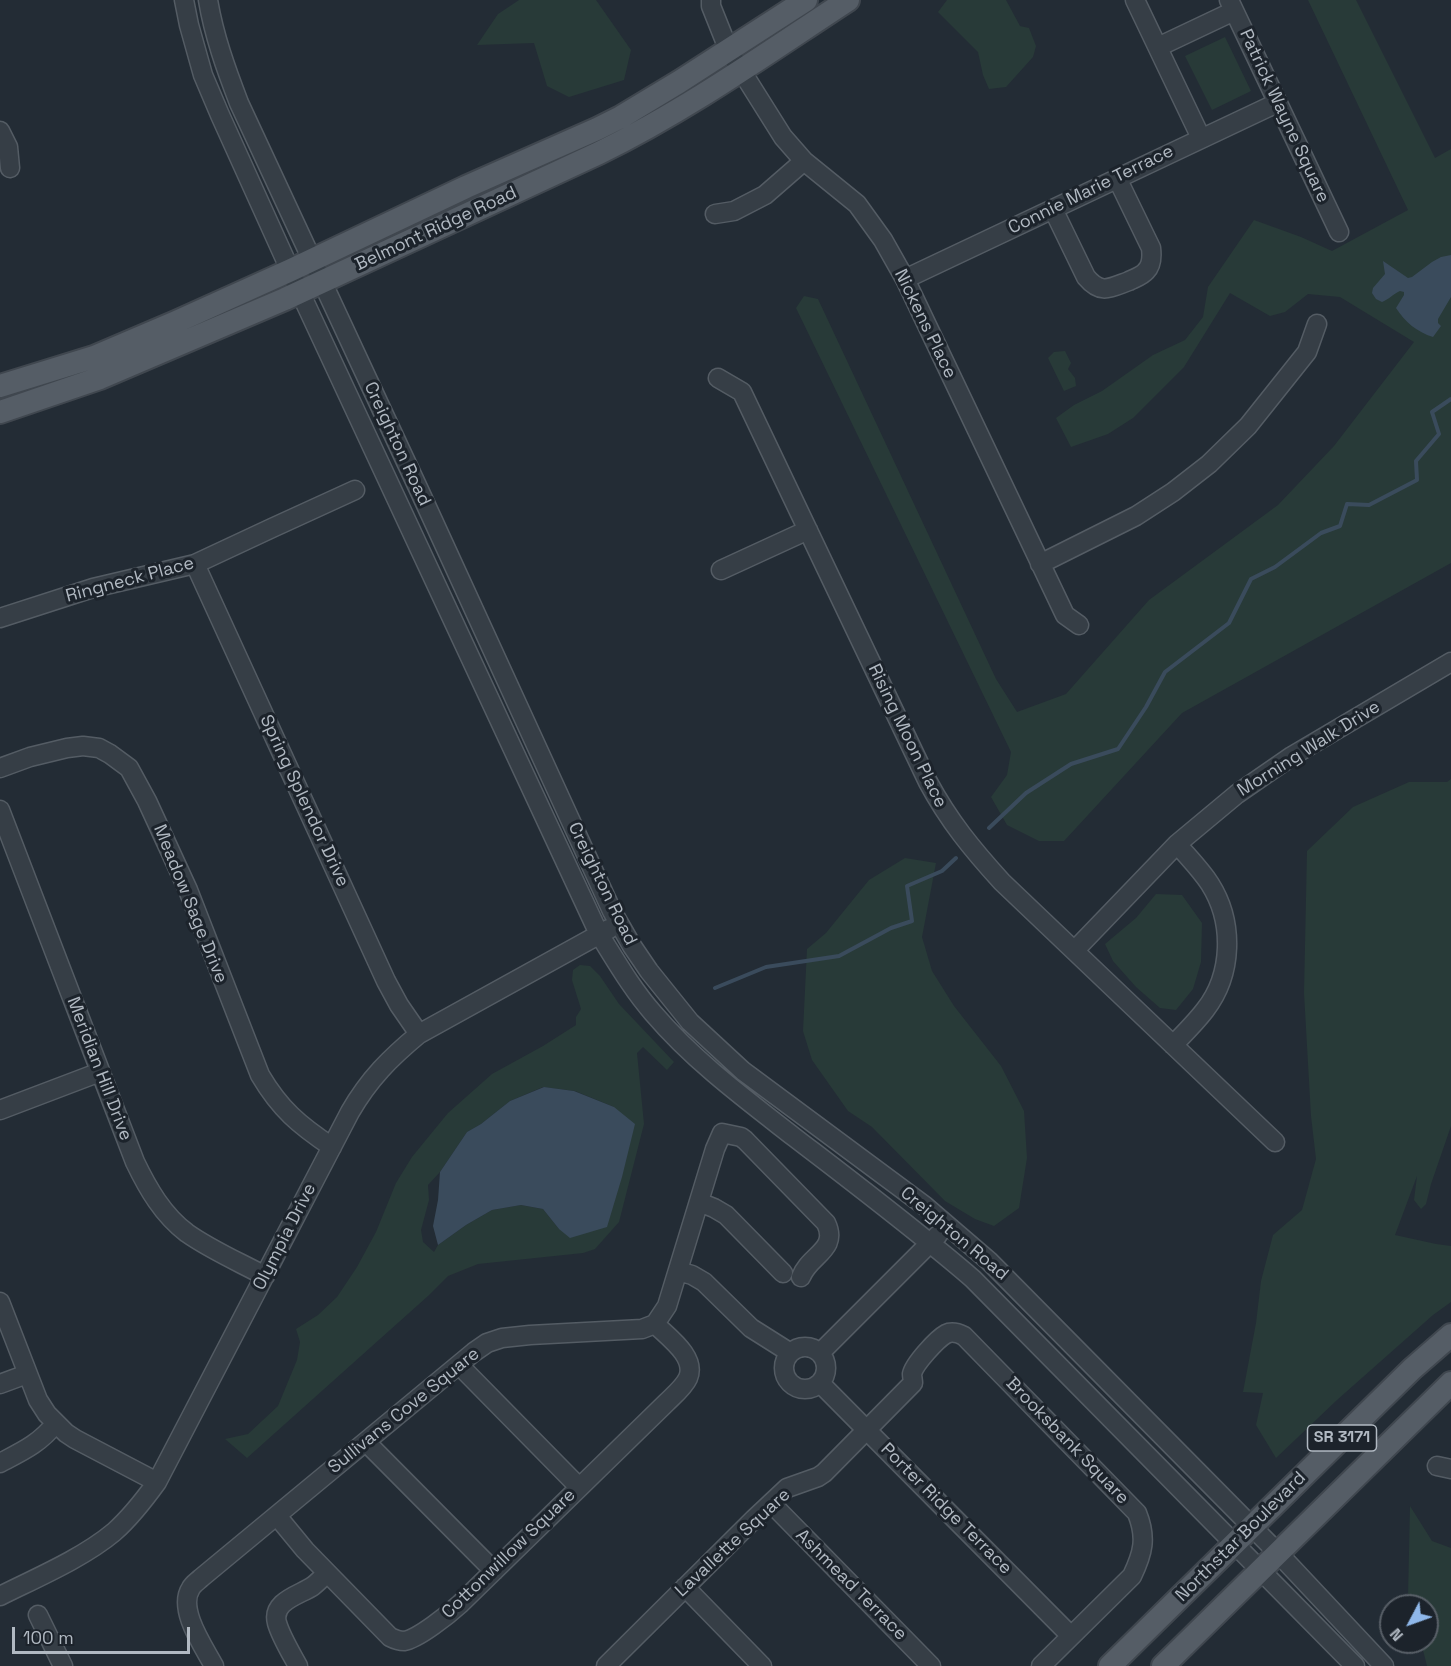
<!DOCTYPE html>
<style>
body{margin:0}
#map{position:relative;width:1451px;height:1666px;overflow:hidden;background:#232c35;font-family:"Space Grotesk",sans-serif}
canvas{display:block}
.north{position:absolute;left:1379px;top:1594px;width:60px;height:60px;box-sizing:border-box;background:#1c232b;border:2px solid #585f67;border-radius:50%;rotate:229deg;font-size:16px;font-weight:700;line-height:24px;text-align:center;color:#b1b9c2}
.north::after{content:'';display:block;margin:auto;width:21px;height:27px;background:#8fb8ea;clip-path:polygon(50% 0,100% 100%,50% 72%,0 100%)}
.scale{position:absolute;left:12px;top:1627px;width:178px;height:27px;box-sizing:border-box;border:3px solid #b1b9c2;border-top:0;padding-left:8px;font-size:18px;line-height:21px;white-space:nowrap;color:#b1b9c2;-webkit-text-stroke:4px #1c232b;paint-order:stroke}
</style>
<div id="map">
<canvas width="1451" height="1666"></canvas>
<div class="north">N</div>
<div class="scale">100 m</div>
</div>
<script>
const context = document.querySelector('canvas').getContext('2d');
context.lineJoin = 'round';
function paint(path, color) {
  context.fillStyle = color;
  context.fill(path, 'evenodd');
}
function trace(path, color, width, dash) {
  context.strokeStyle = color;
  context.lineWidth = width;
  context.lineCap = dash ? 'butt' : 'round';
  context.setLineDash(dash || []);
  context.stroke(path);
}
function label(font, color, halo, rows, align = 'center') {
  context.font = font + ' "Space Grotesk",sans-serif';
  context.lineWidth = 6;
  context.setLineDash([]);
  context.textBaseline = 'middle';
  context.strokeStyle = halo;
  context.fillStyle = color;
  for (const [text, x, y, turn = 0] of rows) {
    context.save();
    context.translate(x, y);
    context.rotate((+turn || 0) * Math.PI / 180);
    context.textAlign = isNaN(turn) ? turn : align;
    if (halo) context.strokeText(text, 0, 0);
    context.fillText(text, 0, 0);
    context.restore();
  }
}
paint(new Path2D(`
 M 519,0 L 596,0 L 631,50 L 624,80 L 569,97 L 547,86 L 534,43 L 477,45 L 498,14 Z
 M 947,0 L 1006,0 L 1020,26 L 1029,28 L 1036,46 L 1033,57 L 1006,87 L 989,89 L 983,75 L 978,52 L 938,12 Z
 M 1308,0 L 1356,0 L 1435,158 L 1451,149 L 1451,563 L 1182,713 L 1064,841 L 1039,841 L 1007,825 L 991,797 L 1007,775 L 1011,752 L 796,308 L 804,296 L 818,299 L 996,679 L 1017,712 L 1066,694 L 1149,600 L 1278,505 L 1334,446 L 1414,342 L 1340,297 L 1308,294 L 1285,312 L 1270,316 L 1230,293 L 1184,367 L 1133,418 L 1108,434 L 1071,447 L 1056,418 L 1074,405 L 1102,391 L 1153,355 L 1185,340 L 1203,317 L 1208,287 L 1254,220 L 1301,237 L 1332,251 L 1408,210 Z
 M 1225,37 L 1251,91 L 1212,110 L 1185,56 Z
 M 1065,351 L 1071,363 L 1068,369 L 1075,378 L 1076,386 L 1064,391 L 1048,358 L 1054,352 Z
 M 1451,779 L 1451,1126 L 1431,1184 L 1426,1204 L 1421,1209 L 1414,1200 L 1417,1176 L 1395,1235 L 1436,1244 L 1451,1246 L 1451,1302 L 1433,1315 L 1337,1400 L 1276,1458 L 1256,1425 L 1263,1393 L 1243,1392 L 1256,1323 L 1261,1281 L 1273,1235 L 1302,1210 L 1316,1159 L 1311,1116 L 1304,993 L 1307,851 L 1353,807 L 1409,782 L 1447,782 Z
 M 905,858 L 936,863 L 922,937 L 932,971 L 954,1006 L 1001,1066 L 1024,1111 L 1027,1158 L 1019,1208 L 994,1226 L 975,1219 L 945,1201 L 872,1127 L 848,1111 L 812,1060 L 803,1031 L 807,949 L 826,933 L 869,880 Z
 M 1156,894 L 1182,895 L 1202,923 L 1201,962 L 1193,989 L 1176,1010 L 1160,1008 L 1136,987 L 1113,961 L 1105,944 L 1136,918 Z
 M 580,965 L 590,966 L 600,976 L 619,1004 L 674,1062 L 667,1070 L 643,1047 L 637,1053 L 644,1124 L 619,1222 L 595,1249 L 583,1253 L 478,1264 L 448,1276 L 428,1296 L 247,1458 L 225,1439 L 248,1434 L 278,1406 L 297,1360 L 300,1342 L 296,1329 L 318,1315 L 337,1297 L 357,1267 L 376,1232 L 396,1183 L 412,1157 L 448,1113 L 492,1074 L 543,1046 L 576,1025 L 576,1017 L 581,1009 L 572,980 L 573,970 ZM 543,1087 L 575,1091 L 614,1107 L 559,1229 L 543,1209 L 521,1205 L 492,1210 L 466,1225 L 438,1245 L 434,1252 L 423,1242 L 421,1230 L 429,1200 L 428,1185 L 440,1172 L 467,1132 L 481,1124 L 510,1101 Z
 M 1410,1506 L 1432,1541 L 1451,1548 L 1451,1666 L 1427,1666 L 1421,1642 L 1427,1642 L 1427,1606 L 1410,1606 L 1408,1597 Z`), '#283a38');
paint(new Path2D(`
 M 1451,255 L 1451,297 L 1438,319 L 1438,323 L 1441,326 L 1433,337 C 1417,332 1405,322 1396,308 L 1404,295 L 1404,292 L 1400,291 C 1393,294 1388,300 1382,302 L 1376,299 L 1372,293 L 1373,288 L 1385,274 L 1383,261 L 1408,278 L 1412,277 L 1432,262 L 1441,257 Z
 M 544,1087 L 574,1091 L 614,1107 L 635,1124 L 622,1177 L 607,1227 L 570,1238 L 559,1229 L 543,1209 L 521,1205 L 492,1210 L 466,1225 L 438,1245 L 433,1226 L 438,1200 L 440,1172 L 467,1132 L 481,1124 L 510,1101 Z`), '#3a4b5c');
trace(new Path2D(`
 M 989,828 L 1026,793 L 1071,764 L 1118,749 L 1146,707 L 1165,672 L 1229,623 L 1251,579 L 1275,567 L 1321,533 L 1340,526 L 1347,504 L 1369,505 L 1417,480 L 1416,461 L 1439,434 L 1432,412 L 1451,399
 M 715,988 L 766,967 L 839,956 L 891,928 L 912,921 L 907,886 L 942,871 L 956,858`), '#3a4b5c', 4);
const minor = new Path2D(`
 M 184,0 L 189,25 L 203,75 L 220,115 L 300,292 L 599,934 C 616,961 632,989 653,1013 C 694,1061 744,1098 794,1137 C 854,1183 915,1229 973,1279 L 1355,1666
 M 208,0 C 214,36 226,69 239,103 L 420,492 L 612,911 L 632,946 L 649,971 L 690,1022 L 743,1071 L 925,1206 L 989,1261 L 1278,1553 L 1384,1666
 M 711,0 L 711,6 L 729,51 L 783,137 L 804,161 L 857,204 L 883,240 L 905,279 L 1065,615 L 1079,625
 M 1135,0 L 1201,138
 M 1229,0 L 1339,232
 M 1158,47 L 1234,11
 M 0,131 L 8,147 L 10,168
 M 1053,209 L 1086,277 C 1101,295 1110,288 1129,281 C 1135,278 1142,276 1146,271 C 1152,265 1152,256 1151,248 L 1117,178
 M 715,214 L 734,211 L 765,195 L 804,161
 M 905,279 L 1277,103
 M 718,378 L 742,392 L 928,782 C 949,821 972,849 1002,882 L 1275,1142
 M 195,564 L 386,981 L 399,1005 L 419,1034
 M 1040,564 L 1136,516 L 1173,492 L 1209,464 L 1248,426 L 1307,352 L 1317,324
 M 721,570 L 808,530
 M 0,618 L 93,588 L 195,564 L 272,528 L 355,490
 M 0,768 L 30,757 L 67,748 L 83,746 L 99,748 L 110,754 L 129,768 L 147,801 L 188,890 L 260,1075 C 280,1109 299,1125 332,1147
 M 0,810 L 135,1162 C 148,1189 163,1215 187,1233 C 211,1250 239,1262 265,1276
 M 1075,950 L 1177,844 L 1237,794 L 1292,756 L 1451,662
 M 1173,1045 C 1184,1034 1195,1023 1205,1010 C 1233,974 1234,922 1210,884 C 1201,870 1188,857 1177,844
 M 0,1110 L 100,1072
 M 699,1202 L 714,1208 L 726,1215 L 783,1273
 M 678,1271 L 692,1275 L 704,1282 L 751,1328 L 789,1352
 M 0,1302 L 38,1400 L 47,1414 L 66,1433 L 75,1439 L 157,1482
 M784 1368a21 21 0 1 1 42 0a21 21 0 1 1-42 0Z
 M 820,1353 L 938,1235
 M 459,1365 L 579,1487
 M 820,1383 L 1071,1636
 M 0,1384 L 27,1374
 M 366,1442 L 494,1571
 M 0,1463 C 23,1451 39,1444 56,1423
 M 1437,1466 L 1451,1469
 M 771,1503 L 931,1666
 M 277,1516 L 305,1550 L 390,1637 C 394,1639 399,1641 404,1641 C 418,1639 449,1614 460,1604 L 666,1403 C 673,1396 684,1387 688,1378 C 697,1357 668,1337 655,1324
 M 685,1587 L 762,1666
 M 0,1596 C 36,1578 83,1558 114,1532 C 131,1517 144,1500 157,1482 L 350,1112 C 369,1079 390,1058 419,1034 L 609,929
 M 38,1615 L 63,1666
 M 214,1666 C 204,1647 177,1609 191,1588 C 193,1584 198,1581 201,1578 L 474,1352 L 487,1343 L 502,1338 L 530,1335 L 642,1329 L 655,1324 L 667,1306 L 715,1149 L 722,1133 L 741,1137 L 745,1140 L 826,1223 C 839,1250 809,1255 801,1277
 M 298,1666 C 291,1653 281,1637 277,1623 C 271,1601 300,1595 313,1586 C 318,1582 323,1577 327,1573
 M 606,1666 L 754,1519 L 787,1488 L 818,1477 L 824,1473 L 913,1383 C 913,1381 912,1376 912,1374 C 914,1364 937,1339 946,1334 C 952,1331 958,1333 964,1336 L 1137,1513 C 1147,1538 1143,1553 1132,1576 L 1041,1666`);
const major = new Path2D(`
 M 0,386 L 94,357 L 176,322 L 291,270 L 466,187 L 597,129 L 621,117 L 679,82 L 806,0
 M 0,412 L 100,378 L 285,299 L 599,153 C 687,110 767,53 848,0
 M 1110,1666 L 1412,1369 L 1451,1335
 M 1163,1666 L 1451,1383`);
trace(minor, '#545c64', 21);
trace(major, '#40474f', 26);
trace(minor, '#363e46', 18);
trace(major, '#555d66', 22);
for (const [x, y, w] of [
 [1342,1438,69]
]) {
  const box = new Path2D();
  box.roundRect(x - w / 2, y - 13, w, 26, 4.5);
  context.fillStyle = '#1c232b';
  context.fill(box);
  trace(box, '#b1b9c2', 1.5);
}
label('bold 16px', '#b1b9c2', null, [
 ["SR 3171",1342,1438]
]);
label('18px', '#b1b9c2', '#1c232b', [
 ["Patrick Wayne Square",1284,116,65],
 ["Connie Marie Terrace",1091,190,-26],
 ["Belmont Ridge Road",436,229,-25],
 ["Nickens Place",925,324,64],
 ["Creighton Road",397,444,65],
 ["Ringneck Place",130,580,-15],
 ["Rising Moon Place",907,736,64],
 ["Morning Walk Drive",1309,749,-32],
 ["Spring Splendor Drive",304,801,65],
 ["Creighton Road",602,884,64],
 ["Meadow Sage Drive",190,904,68],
 ["Meridian Hill Drive",99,1069,69],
 ["Creighton Road",954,1234,40],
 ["Olympia Drive",285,1237,-63],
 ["Sullivans Cove Square",404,1411,-39],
 ["Brooksbank Square",1067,1441,46],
 ["Porter Ridge Terrace",946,1509,45],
 ["Northstar Boulevard",1241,1537,-45],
 ["Lavallette Square",733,1543,-43],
 ["Cottonwillow Square",509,1554,-44],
 ["Ashmead Terrace",851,1585,45]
]);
</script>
